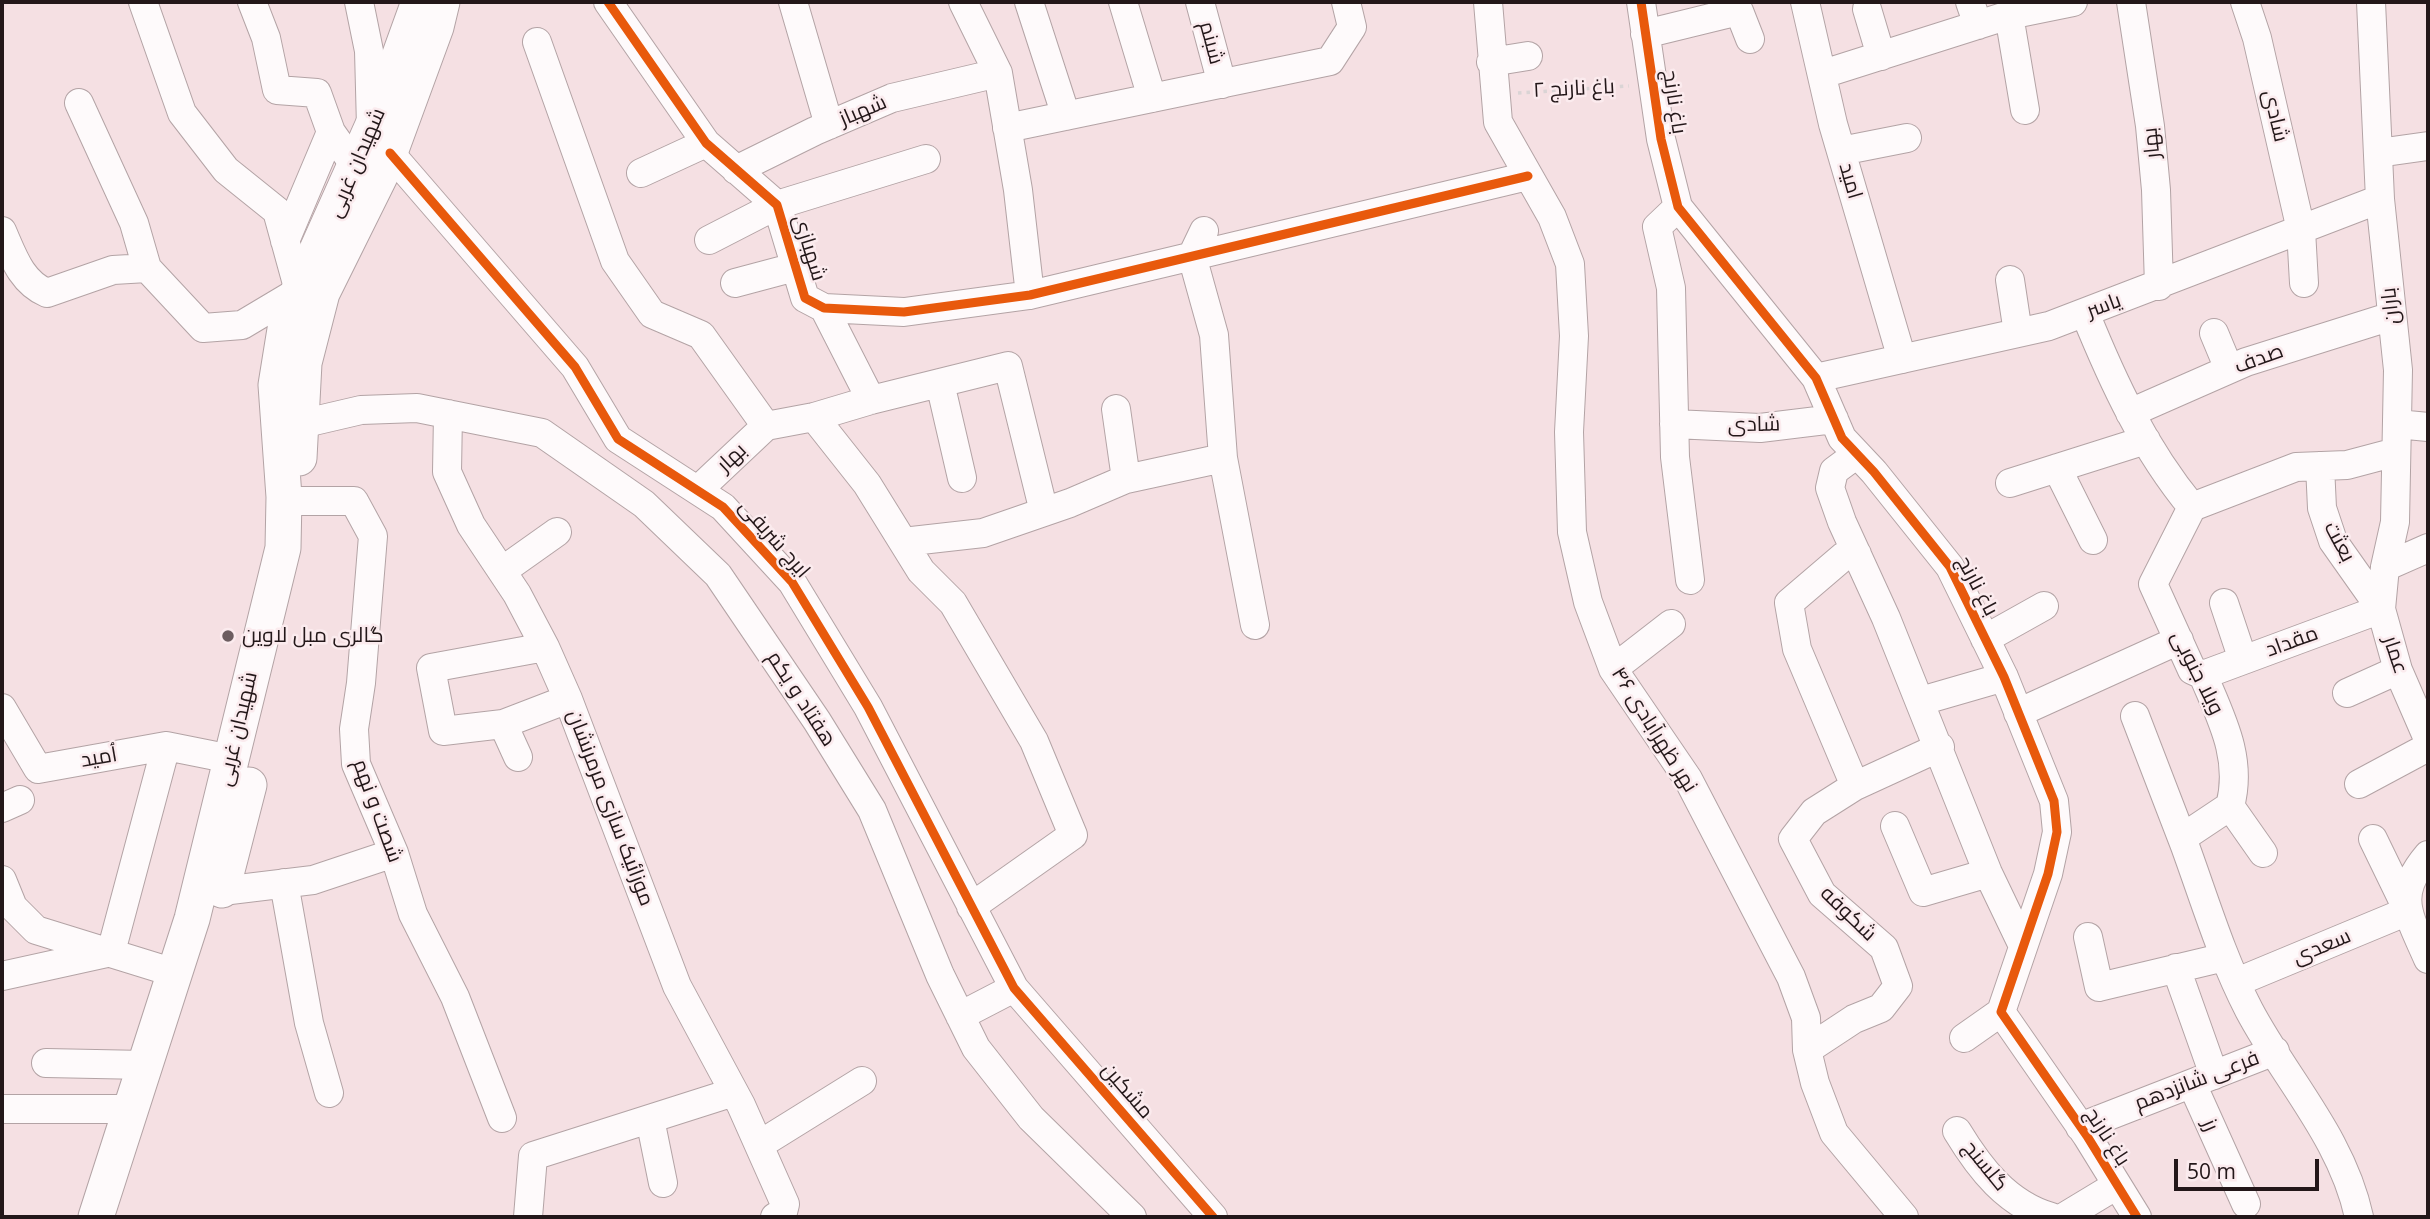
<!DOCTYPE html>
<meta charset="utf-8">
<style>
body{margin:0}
#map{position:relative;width:2430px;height:1219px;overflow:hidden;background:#f5e0e3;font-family:"Open Sans",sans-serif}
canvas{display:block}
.frame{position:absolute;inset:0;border:4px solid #231719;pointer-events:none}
.scale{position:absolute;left:2174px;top:1159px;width:145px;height:32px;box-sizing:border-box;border:4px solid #231719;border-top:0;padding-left:9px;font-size:21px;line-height:24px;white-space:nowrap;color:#231719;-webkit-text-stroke:5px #fbebee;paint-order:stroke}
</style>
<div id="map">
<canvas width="2430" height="1219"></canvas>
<div class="frame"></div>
<div class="scale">50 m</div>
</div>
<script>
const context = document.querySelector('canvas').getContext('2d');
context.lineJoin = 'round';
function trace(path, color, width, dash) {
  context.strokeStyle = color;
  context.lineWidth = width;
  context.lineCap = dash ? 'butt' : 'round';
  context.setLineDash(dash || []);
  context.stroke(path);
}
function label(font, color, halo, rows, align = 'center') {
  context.font = font + ' "Open Sans",Cairo,sans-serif';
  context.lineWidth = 5;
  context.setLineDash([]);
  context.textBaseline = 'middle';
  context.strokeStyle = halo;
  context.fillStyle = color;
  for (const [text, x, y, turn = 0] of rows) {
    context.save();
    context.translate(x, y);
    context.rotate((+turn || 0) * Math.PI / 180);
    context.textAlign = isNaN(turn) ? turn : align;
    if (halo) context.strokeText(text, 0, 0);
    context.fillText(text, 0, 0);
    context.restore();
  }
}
const minor = new Path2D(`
 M 252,2 L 266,38 L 277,90 L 317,93 L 331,132 L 355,166
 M 359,2 L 369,51 L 371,127
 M 608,2 L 706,143 L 777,205 L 805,298 L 824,308 L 904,312 L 1030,295 L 1528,176
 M 793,2 L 829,125
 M 963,2 L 998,73 L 1018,190 L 1030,295
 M 1029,2 L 1066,116
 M 1123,2 L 1152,98
 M 1200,2 L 1222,84
 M 1488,2 L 1498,122 L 1552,217 L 1570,264 L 1574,336 L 1569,432 L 1572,532 L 1588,602 L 1613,669 L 1688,779 L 1791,977 L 1806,1018 L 1807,1050 L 1815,1083 L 1834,1133 L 1904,1217
 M 1641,2 L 1661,139 L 1678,207 L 1816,378 L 1842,438 L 1874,472 L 1950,567 L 2004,677 L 2054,801 L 2057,832 L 2048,874 L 2001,1012 L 2087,1136 L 2137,1217
 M 1805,2 L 1833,124 L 1902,359
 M 1970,2 L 1978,25
 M 2131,2 L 2150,126 L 2156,190 L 2159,286
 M 2245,2 L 2257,38 L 2301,230 L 2304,283
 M 2371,2 L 2380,199 L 2398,370 L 2395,522 L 2385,567 L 2381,609
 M 1867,9 L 1881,56
 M 2009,15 L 2025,110
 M 1645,34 L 1739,11 L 1750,39
 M 537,42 L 615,261 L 652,314 L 701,335 L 766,426 L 814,417 L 871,400 L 1008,366 L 1044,512
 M 1491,62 L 1528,56
 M 1823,74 L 2009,15 L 2073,2
 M 79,103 L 134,223 L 147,268
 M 1007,128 L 1330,61 L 1352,27 L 1346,2
 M 1841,151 L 1907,138
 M 390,153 L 575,367 L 618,439 L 723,507 L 792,582 L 868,707 L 1014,988 L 1213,1217
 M 2378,153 L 2428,146
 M 736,170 L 815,131 L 892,98 L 998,73
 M 641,173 L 706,143
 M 1678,207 L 1657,227 L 1671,288 L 1675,457 L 1690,580
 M 2,231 C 13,256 21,282 47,293 L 113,270 L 147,268 L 203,328 L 242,325 L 299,291 L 277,211 L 226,170 L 182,113 L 143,2
 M 1204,231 L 1192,256 L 1214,335 L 1223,458 L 1255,625
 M 709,240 L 777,205 L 926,159
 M 285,241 L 331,132
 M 2010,280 L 2018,333
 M 735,283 L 795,267
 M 824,308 L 871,400
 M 2085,313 C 2113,382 2144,449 2192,507 L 2153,584 L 2192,670 L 2203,675 C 2221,718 2243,758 2230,806 L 2185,836 L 2185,846 C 2205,901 2222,958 2249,1010 C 2286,1080 2342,1138 2359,1217
 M 2214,333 L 2229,369
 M 1816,378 L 2049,326 L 2380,199
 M 940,383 L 962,478
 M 1116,409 L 1126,479
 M 2130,413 L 2246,362 L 2392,316
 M 448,414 L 447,472 L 471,525 L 517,594 L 545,647 L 568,699 L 677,986 L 741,1105 L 785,1204 L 783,1212 L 775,1217
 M 814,417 L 867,484 L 921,571 L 953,603 L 1034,741 L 1073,835 L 971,907
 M 301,424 L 361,410 L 417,408 L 542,433 L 644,504 L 718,575 L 817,721 L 872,810 L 940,975 L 976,1048 L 1031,1118 L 1132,1217
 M 1674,424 L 1760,428 L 1834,419
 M 2397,424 L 2428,427
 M 1857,454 L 1834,471 L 1830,488 L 1842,522 L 1886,618 L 1988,873 L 2023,946
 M 2320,466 L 2322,508 L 2333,541 L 2381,609 L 2398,670 L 2428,739
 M 2057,468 L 2093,540
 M 2010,483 L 2146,440
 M 698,490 L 766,426
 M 299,501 L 354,501 L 373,536 L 361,683 L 354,729 L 356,764 L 394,853 L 413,914 L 455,997 L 502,1118
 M 2192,507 L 2296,467 L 2347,465 L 2396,452
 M 903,542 L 983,533 L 1070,503 L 1126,479 L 1223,458
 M 2385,567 L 2428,548
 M 502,571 L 557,532
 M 2224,603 L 2243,660
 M 1985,639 L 2044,606
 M 545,647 L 431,668 L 443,731 L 503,724 L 568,699
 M 1613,669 L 1671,624
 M 2203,675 L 2381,609
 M 2347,693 L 2398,670
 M 1921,701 L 2004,677
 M 2,708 L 38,769 L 166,746 L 231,759
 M 2018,713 L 2179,640
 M 2135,716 L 2185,846
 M 503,724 L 518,757
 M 2359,784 L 2428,747
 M 1855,786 L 1940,747
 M 2230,806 L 2263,853
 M 2,808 L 20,800
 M 1895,826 L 1923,892 L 1988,873
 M 2428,855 C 2393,896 2409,915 2428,959
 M 2,880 L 13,907 L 36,930 L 175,973
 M 284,883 L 309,1023 L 329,1093
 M 222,891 L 313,880 L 394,853
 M 2088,937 L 2099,987 L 2225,957
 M 2176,968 L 2214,1075
 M 2,976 L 111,952 L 166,746
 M 2237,982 L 2408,911 L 2373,839
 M 960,1016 L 1014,988
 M 1964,1038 L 2001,1012
 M 1807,1050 L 1854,1019 L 1881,1008 L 1898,986 L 1884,948 L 1822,894 L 1793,839 L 1814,812 L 1855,786 L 1797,649 L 1789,603 L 1844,556 L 1857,554
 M 46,1063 L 145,1065
 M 2192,1084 L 2246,1204
 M 2,1109 L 131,1109
 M 650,1119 L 663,1183
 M 2080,1127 L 2275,1051
 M 1957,1131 C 1980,1169 2007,1204 2051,1217
 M 759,1145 L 862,1081
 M 528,1217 L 533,1156 L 734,1092
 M 2064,1217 L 2117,1185`);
const major = new Path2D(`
 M 299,458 L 304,363 L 322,293 L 385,166 L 436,27 L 442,2
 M 222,890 L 249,785
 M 96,1217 L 192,919 L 283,548 L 284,497 L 276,385 L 287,317 L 381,107 L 419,2`);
trace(minor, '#b3a3a5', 30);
trace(major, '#b3a3a5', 37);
trace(new Path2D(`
 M 1518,93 L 1629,86`), '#dad4d5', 3.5, [3.5, 5]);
trace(minor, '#fefafb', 28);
trace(major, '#fefafb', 35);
trace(new Path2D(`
 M 608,2 L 706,143 L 777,205 L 805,298 L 824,308 L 904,312 L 1030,295 L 1528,176
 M 1641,2 L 1661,139 L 1678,207 L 1816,378 L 1842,438 L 1874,472 L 1950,567 L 2004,677 L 2054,801 L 2057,832 L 2048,874 L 2001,1012 L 2087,1136 L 2137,1217
 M 390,153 L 575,367 L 618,439 L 723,507 L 792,582 L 868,707 L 1014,988 L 1213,1217`), '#e8590c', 9);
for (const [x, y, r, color] of [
 [228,636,7,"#6c5d60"]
]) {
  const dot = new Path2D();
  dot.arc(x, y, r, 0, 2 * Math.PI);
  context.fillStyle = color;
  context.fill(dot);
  trace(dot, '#fbebee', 2.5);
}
label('21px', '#231719', '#fbebee', [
 ["شبنم",1211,43,75],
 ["باغ نارنج ۲",1574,89,-3],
 ["باغ نارنج",1674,102,81],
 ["شهباز",863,111,-23],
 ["شادی",2275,116,77],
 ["بهار",2152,143,-96],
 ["شهیدان غربی",357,163,-67],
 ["امید",1850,181,74],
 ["شهبازی",809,248,73],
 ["یاسر",2104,306,-20],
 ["باران",2391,306,-96],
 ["صدف",2259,359,-20],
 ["شادی",1754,425,-1],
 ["بهار",732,458,-43],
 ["ایرج شریفی",774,539,49],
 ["بعثت",2339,542,62],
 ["باغ نارنج",1977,586,62],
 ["مقداد",2292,642,-20],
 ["عمار",2395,655,72],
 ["ویلا جنوبی",2197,673,63],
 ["هفتاد و یکم",801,699,57],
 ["شهیدان غربی",238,729,-77],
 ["نهر ظهرآبادی ۴۶",1654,730,58],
 ["اُمید",99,758,-10],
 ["موزائیک سازی مرمرنشان",610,808,69],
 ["شصت و نهم",377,811,70],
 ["شکوفه",1848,914,44],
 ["سعدی",2322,947,-23],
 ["فرعی شانزدهم",2197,1081,-21],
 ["مشکین",1127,1091,49],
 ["رز",2210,1125,66],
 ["باغ نارنج",2107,1137,57],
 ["گلسنج",1985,1166,51]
]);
label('21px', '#231719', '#fbebee', [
 ["گالری مبل لاوین",242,636]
], 'left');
</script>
